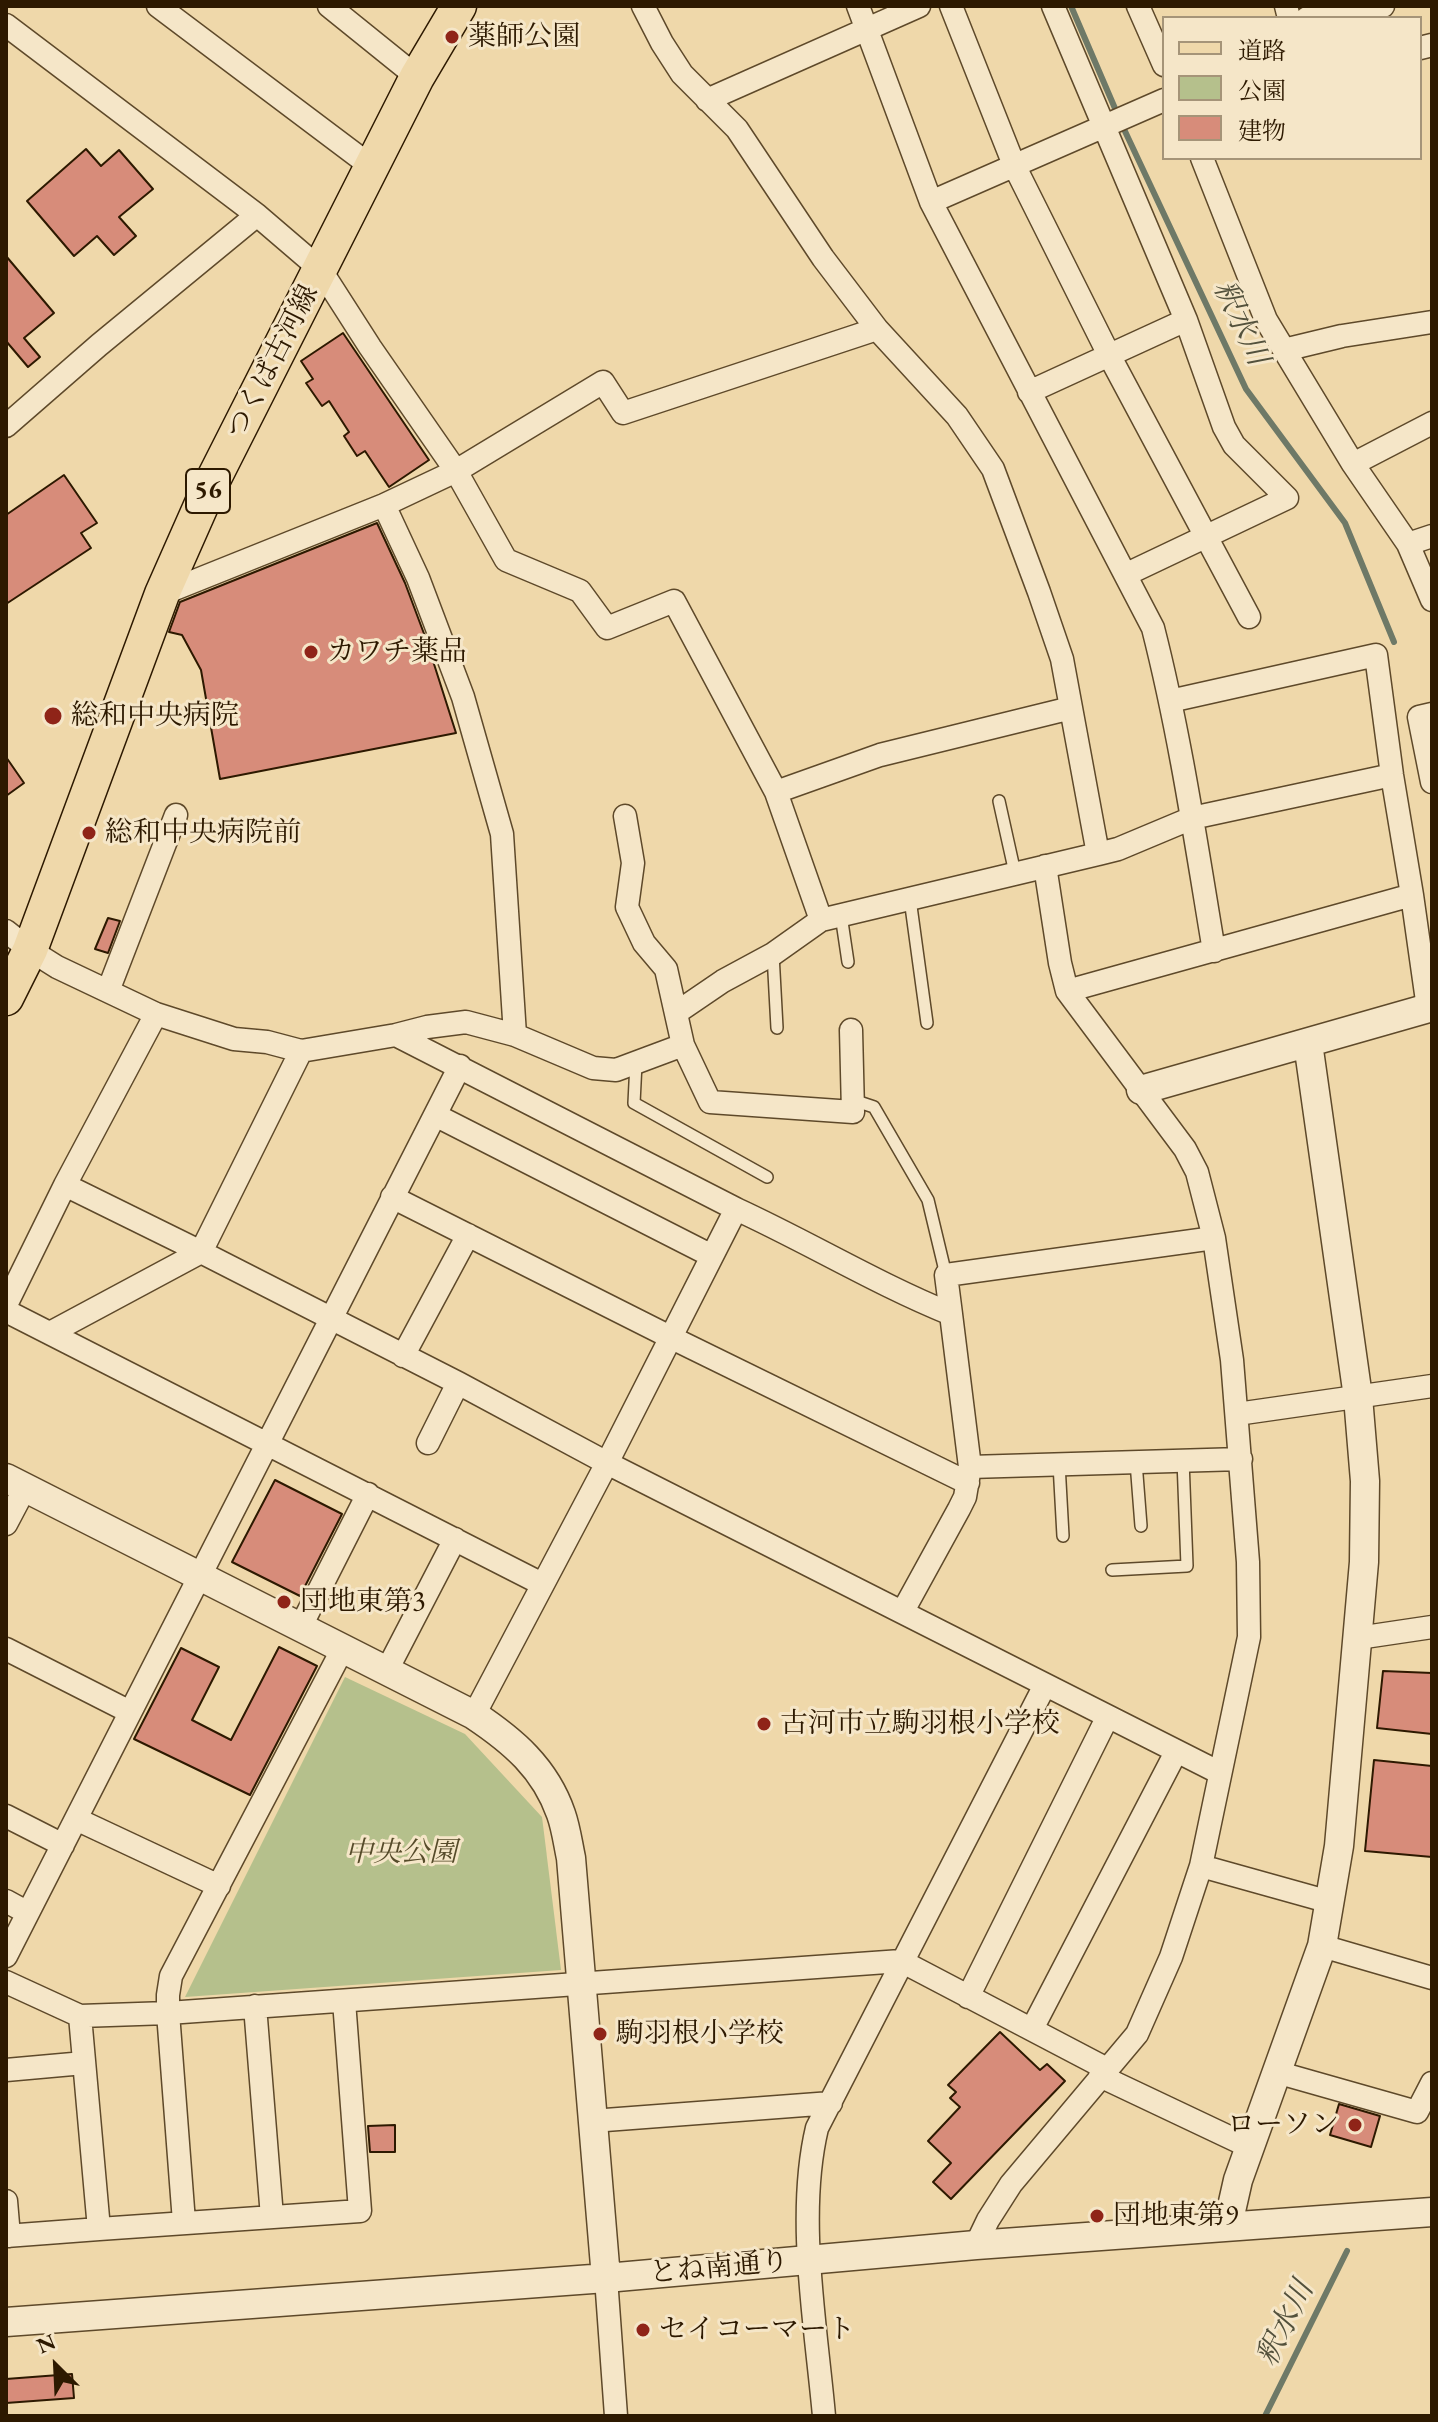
<!DOCTYPE html>
<meta charset="utf-8">
<style>
body{margin:0}
#map{position:relative;width:1438px;height:2422px;overflow:hidden;background:#efd8aa;font-family:"EB Garamond","Noto Serif JP",serif}
canvas{display:block}
.frame{position:absolute;inset:0;border:8px solid #2d1900;pointer-events:none}
.legend{position:absolute;left:1162px;top:16px;width:260px;height:144px;box-sizing:border-box;background:#f5e6c8;border:2px solid #a59478;margin:0;padding:10px 14px;list-style:none;font-size:24px;color:#2d1900}
.legend li{display:flex;align-items:center;gap:16px;height:40px}
.legend b{width:40px;border:2px solid #a59478}
.north{position:absolute;left:16px;top:2326px;width:80px;height:80px;-webkit-text-stroke:6px #f5e6c8;paint-order:stroke;rotate:336deg;font-size:22px;font-weight:700;line-height:32px;text-align:center;color:#2d1900}
.north::after{content:'';display:block;margin:auto;width:28px;height:36px;background:#2d1900;clip-path:polygon(50% 0,100% 100%,50% 72%,0 100%)}
</style>
<div id="map">
<canvas width="1438" height="2422"></canvas>
<div class="frame"></div>
<ul class="legend">
<li><b style="height:10px;background:#efd8aa"></b>道路</li>
<li><b style="height:22px;background:#b5c08c"></b>公園</li>
<li><b style="height:22px;background:#d78c7a"></b>建物</li>
</ul>
<div class="north">N</div>
</div>
<script>
const context = document.querySelector('canvas').getContext('2d');
context.lineJoin = 'round';
function paint(path, color) {
  context.fillStyle = color;
  context.fill(path, 'evenodd');
}
function trace(path, color, width, dash) {
  context.strokeStyle = color;
  context.lineWidth = width;
  context.lineCap = dash ? 'butt' : 'round';
  context.setLineDash(dash || []);
  context.stroke(path);
}
function label(font, color, halo, rows, align = 'center') {
  context.font = font + ' "EB Garamond","Noto Serif JP",serif';
  context.lineWidth = 6;
  context.setLineDash([]);
  context.textBaseline = 'middle';
  context.strokeStyle = halo;
  context.fillStyle = color;
  for (const [text, x, y, turn = 0] of rows) {
    context.save();
    context.translate(x, y);
    context.rotate((+turn || 0) * Math.PI / 180);
    context.textAlign = isNaN(turn) ? turn : align;
    if (halo) context.strokeText(text, 0, 0);
    context.fillText(text, 0, 0);
    context.restore();
  }
}
paint(new Path2D(`
 M 345,1677 L 465,1734 L 542,1817 L 561,1970 L 185,1997 Z`), '#b5c08c');
trace(new Path2D(`
 M 1071,6 L 1123,127 L 1246,389 L 1345,523 L 1394,642
 M 1265,2416 L 1347,2251`), '#6e7967', 6);
const building = new Path2D(`
 M 86,149 L 101,166 L 119,150 L 153,189 L 119,217 L 136,236 L 114,255 L 97,236 L 74,256 L 27,201 Z
 M 6,256 L 54,313 L 24,338 L 40,357 L 28,367 L 6,341 Z
 M 343,333 L 429,460 L 389,487 L 365,451 L 357,456 L 344,436 L 349,432 L 329,401 L 322,406 L 306,383 L 313,379 L 301,361 Z
 M 64,475 L 97,523 L 81,533 L 91,548 L 6,604 L 6,515 Z
 M 377,523 L 405,583 L 426,639 L 456,733 L 220,779 L 201,670 L 182,635 L 169,632 L 180,602 Z
 M 6,757 L 24,783 L 6,796 Z
 M 108,918 L 120,921 L 108,953 L 95,949 Z
 M 275,1480 L 342,1514 L 300,1596 L 232,1562 Z
 M 279,1647 L 317,1666 L 250,1795 L 134,1739 L 181,1648 L 219,1667 L 192,1720 L 231,1740 Z
 M 1383,1671 L 1432,1673 L 1432,1734 L 1377,1728 Z
 M 1374,1760 L 1432,1766 L 1432,1857 L 1365,1851 Z
 M 1000,2032 L 1040,2070 L 1047,2064 L 1065,2081 L 951,2199 L 933,2182 L 951,2163 L 928,2141 L 960,2107 L 950,2098 L 956,2092 L 948,2085 Z
 M 1339,2104 L 1380,2116 L 1371,2147 L 1330,2135 Z
 M 395,2125 L 395,2152 L 370,2152 L 368,2126 Z
 M 72,2374 L 74,2398 L 6,2403 L 6,2379 Z`);
paint(building, '#d78c7a');
trace(building, '#2d1900', 2);
const service = new Path2D(`
 M 999,801 L 1015,873
 M 910,899 L 927,1023
 M 841,915 L 848,962
 M 773,954 L 777,1028
 M 636,1063 L 634,1103 L 767,1177
 M 853,1100 L 874,1107 L 928,1200 L 946,1275
 M 1136,1462 L 1141,1526
 M 1059,1464 L 1063,1536
 M 1112,1570 L 1187,1566 L 1183,1460`);
const minor = new Path2D(`
 M 158,6 L 372,167
 M 329,6 L 417,77
 M 643,6 L 662,43 L 682,74 L 737,129 L 823,258 L 877,329 L 957,416 L 993,469 L 1039,592 L 1062,659 L 1098,854 L 821,920 L 773,954 L 723,981 L 676,1013
 M 858,6 L 931,202 L 1153,628 C 1180,734 1196,843 1214,951
 M 951,6 L 1014,165 L 1109,355 L 1249,617
 M 1053,6 L 1186,320 L 1224,427 L 1234,445 L 1287,498 L 1127,574
 M 1138,6 L 1164,65
 M 1286,6 L 1289,18
 M 1307,18 L 1383,6
 M 6,25 L 257,215 L 320,269 L 370,347 L 456,471 L 506,560 L 580,591 L 607,628 L 674,601 L 776,792 L 821,920
 M 1420,48 L 1432,45
 M 707,100 L 919,6
 M 1202,158 L 1266,320 L 1353,464 L 1408,544 L 1432,536
 M 931,202 L 1164,100
 M 1284,350 L 1342,336 L 1432,322
 M 1029,392 L 1186,320
 M 6,426 L 99,345 L 257,215
 M 1353,464 L 1432,423
 M 384,505 L 418,578 L 463,697 L 502,834 L 515,1035
 M 1408,544 L 1432,600
 M 162,594 L 384,505 L 456,471 L 603,382 L 623,413 L 877,329
 M 1170,701 L 1376,655 L 1392,775 L 1412,895
 M 1432,714 L 1419,717 L 1432,782
 M 776,792 L 880,755 L 1071,708
 M 625,816 L 633,863 L 627,907 L 644,943 L 666,969 L 683,1045 L 710,1102 L 853,1112 L 851,1030
 M 1098,854 L 1118,849 L 1192,818 L 1392,775
 M 6,931 L 30,950 L 57,967 L 156,1014 L 234,1039 L 267,1042 L 301,1051 L 396,1035 L 427,1027 L 466,1022 L 515,1035 L 593,1068 L 616,1070 L 683,1045
 M 108,991 L 176,815
 M 1067,991 L 1412,895 L 1428,1008
 M 396,1035 L 736,1209 C 808,1242 877,1284 951,1314 L 970,1467 L 965,1497 L 959,1509 L 903,1611
 M 435,1115 L 710,1255
 M 65,1185 L 201,1252 L 458,1383 L 607,1463 L 1220,1773
 M 392,1197 L 670,1337 L 968,1483
 M 6,1305 L 65,1185 L 156,1014
 M 6,1311 L 542,1584
 M 951,1314 L 946,1275 L 1214,1238
 M 50,1333 L 201,1252 L 301,1051
 M 403,1356 L 468,1235
 M 1237,1414 L 1432,1386
 M 428,1443 L 458,1383
 M 970,1467 L 1241,1459
 M 6,1524 L 25,1488
 M 300,1628 L 368,1494
 M 1358,1638 L 1432,1627
 M 6,1649 L 130,1712
 M 386,1672 L 455,1539
 M 474,1715 L 607,1463 L 736,1209
 M 6,1816 L 63,1845
 M 76,1819 L 219,1886
 M 1201,1866 L 1330,1902
 M 6,1901 L 28,1913
 M 1322,1946 L 1432,1978
 M 6,1956 L 460,1066
 M 6,1982 L 80,2016 L 168,2013 L 901,1961 L 1107,2069
 M 968,1997 L 1107,1718
 M 255,2006 L 272,2217
 M 1032,2029 L 1176,1752
 M 6,2070 L 84,2063
 M 1276,2072 L 1417,2112 L 1432,2083
 M 1100,2076 L 1250,2147
 M 592,2121 L 831,2103
 M 6,2201 L 9,2236
 M 184,2222 L 168,2013 L 168,1995 L 171,1976 L 342,1650
 M 99,2229 L 360,2211 L 344,2001
 M 6,2236 L 99,2229 L 80,2016
 M 976,2245 L 988,2220 L 1011,2184 L 1137,2034 L 1171,1957 L 1201,1866 L 1249,1637 L 1248,1562 L 1232,1360 L 1214,1238 L 1197,1172 L 1185,1149 L 1067,991 L 1060,963 L 1045,866
 M 606,2278 L 616,2416
 M 824,2416 C 816,2326 796,2216 817,2128 L 1045,1685`);
const tertiary = new Path2D(`
 M 1141,1090 L 1432,1007
 M 6,1478 L 474,1715 C 513,1741 545,1768 561,1814 C 566,1828 568,1844 571,1858 L 606,2278
 M 1230,2226 L 1231,2211 L 1238,2180 L 1322,1946 L 1339,1846 L 1364,1562 L 1365,1481 L 1358,1397 L 1308,1043
 M 6,2322 L 606,2278 L 976,2245 L 1432,2212`);
const primary = new Path2D(`
 M 6,998 L 30,950 L 162,594 L 208,490 L 417,77 L 459,6`);
trace(service, '#5e492a', 14);
trace(minor, '#5e492a', 25);
trace(tertiary, '#5e492a', 31);
trace(primary, '#2d1900', 37);
trace(service, '#f5e6c8', 11);
trace(minor, '#f5e6c8', 22);
trace(tertiary, '#f5e6c8', 28);
trace(primary, '#efd8aa', 34);
for (const [x, y, r, color] of [
 [452,37,8,"#8f2418"],
 [311,652,8,"#8f2418"],
 [53,716,10,"#8f2418"],
 [89,833,8,"#8f2418"],
 [284,1602,8,"#8f2418"],
 [764,1724,8,"#8f2418"],
 [600,2034,8,"#8f2418"],
 [1355,2125,8,"#8f2418"],
 [1097,2216,8,"#8f2418"],
 [643,2330,8,"#8f2418"]
]) {
  const dot = new Path2D();
  dot.arc(x, y, r, 0, 2 * Math.PI);
  context.fillStyle = color;
  context.fill(dot);
  trace(dot, '#f5e6c8', 3);
}
for (const [x, y, w] of [
 [208,491,44]
]) {
  const box = new Path2D();
  box.roundRect(x - w / 2, y - 22, w, 44, 6);
  context.fillStyle = '#f5e6c8';
  context.fill(box);
  trace(box, '#2d1900', 2);
}
label('bold 26px', '#2d1900', null, [
 ["56",208,491]
]);
label('28px', '#2d1900', '#f5e6c8', [
 ["薬師公園",468,37],
 ["カワチ薬品",327,652],
 ["総和中央病院",71,716],
 ["総和中央病院前",105,833],
 ["団地東第3",300,1602],
 ["古河市立駒羽根小学校",780,1724],
 ["駒羽根小学校",616,2034],
 ["ローソン",1339,2125,"right"],
 ["団地東第9",1113,2216],
 ["セイコーマート",659,2330]
], 'left');
label('28px', '#2d1900', '#f5e6c8', [
 ["つくば古河線",273,362,-63],
 ["とね南通り",719,2268,-5]
]);
label('italic 28px', '#564b2a', '#f5e6c8', [
 ["中央公園",401,1853]
]);
label('italic 30px', '#53513c', '#f5e6c8', [
 ["釈水川",1240,323,65],
 ["釈水川",1286,2324,-64]
]);
</script>
